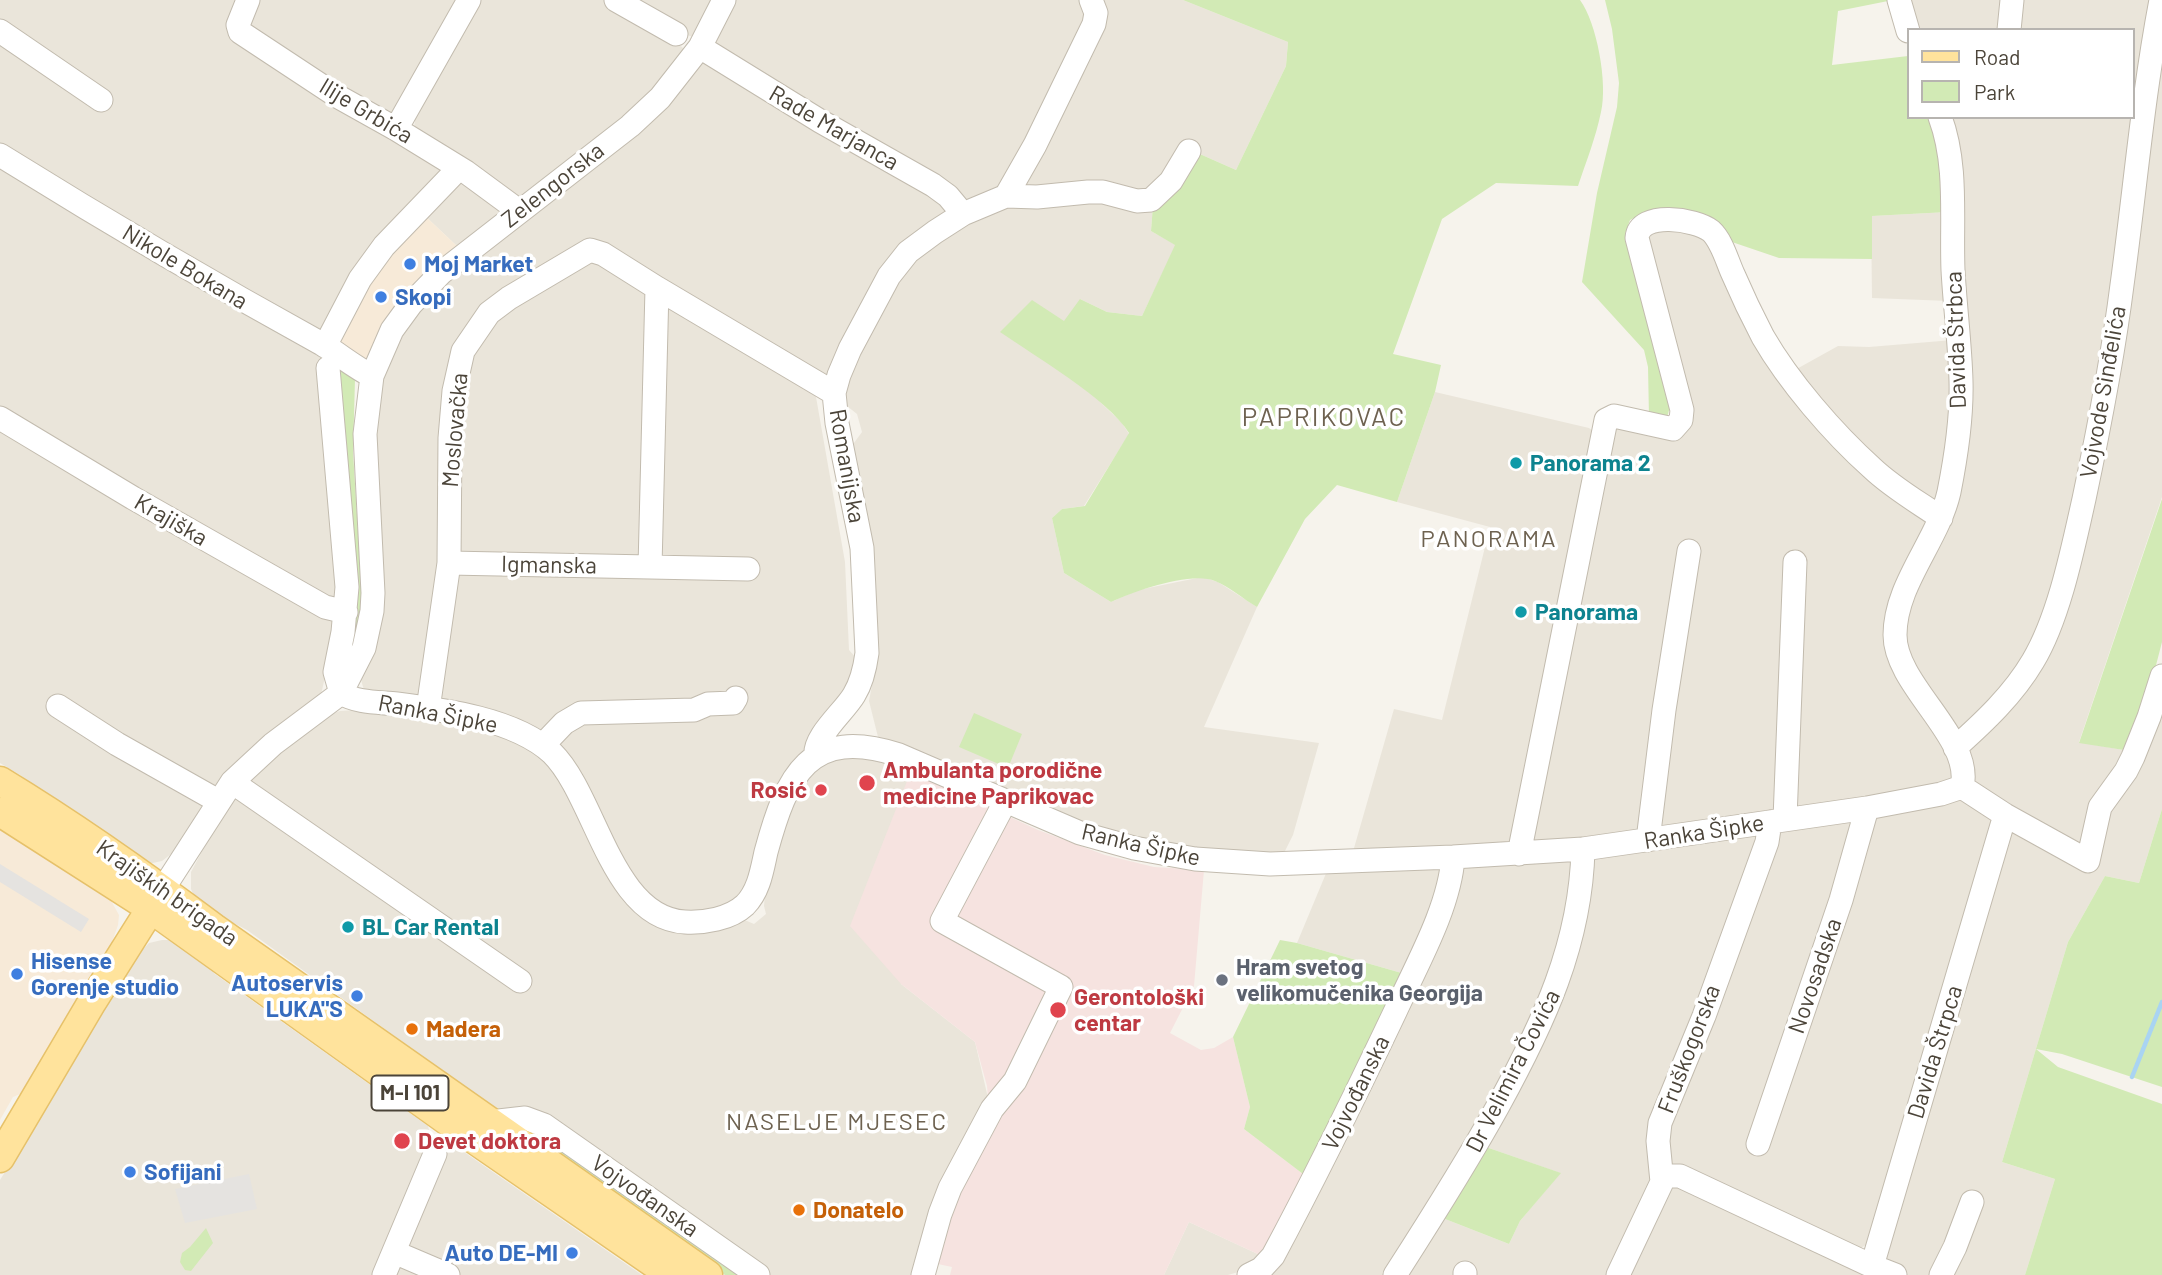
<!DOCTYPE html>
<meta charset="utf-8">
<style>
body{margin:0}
#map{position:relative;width:2162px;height:1275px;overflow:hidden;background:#f6f3ec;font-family:Barlow,sans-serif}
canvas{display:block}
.legend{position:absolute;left:1907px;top:28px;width:228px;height:91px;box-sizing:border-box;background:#fff;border:2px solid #b7b4b0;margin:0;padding:9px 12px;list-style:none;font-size:21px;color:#4b4439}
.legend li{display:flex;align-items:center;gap:14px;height:35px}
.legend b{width:35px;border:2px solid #b7b4b0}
</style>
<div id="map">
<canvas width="2162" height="1275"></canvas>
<ul class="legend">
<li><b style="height:9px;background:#ffe39c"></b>Road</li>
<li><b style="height:19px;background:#d2eab5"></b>Park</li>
</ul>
</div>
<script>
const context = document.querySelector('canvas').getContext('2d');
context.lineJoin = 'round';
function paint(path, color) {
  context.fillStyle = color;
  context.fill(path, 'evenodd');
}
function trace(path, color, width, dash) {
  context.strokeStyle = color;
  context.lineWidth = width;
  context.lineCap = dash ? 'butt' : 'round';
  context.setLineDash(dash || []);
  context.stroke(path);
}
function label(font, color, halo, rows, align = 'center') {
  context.font = font + ' Barlow,sans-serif';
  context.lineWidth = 7;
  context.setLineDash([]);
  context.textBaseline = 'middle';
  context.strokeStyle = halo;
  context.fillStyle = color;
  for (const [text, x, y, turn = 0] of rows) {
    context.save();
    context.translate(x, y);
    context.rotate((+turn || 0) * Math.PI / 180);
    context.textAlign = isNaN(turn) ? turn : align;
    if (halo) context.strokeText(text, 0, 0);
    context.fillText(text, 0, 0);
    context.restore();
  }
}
paint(new Path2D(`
 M 0,0 L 241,0 L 233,26 L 445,167 L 324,337 L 0,149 Z
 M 258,0 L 461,0 L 394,113 L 385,114 L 248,26 Z
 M 477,0 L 604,0 L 682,47 L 686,53 L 651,98 L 522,197 L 516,198 L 414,129 L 416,111 Z
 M 628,0 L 716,0 L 696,38 L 687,35 Z
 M 731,0 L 1081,0 L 1091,9 L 1010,184 L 973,206 L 721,55 L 712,39 Z
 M 1099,0 L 1183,0 L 1288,42 L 1286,66 L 1236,170 L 1193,151 L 1156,193 L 1024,192 L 1028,164 Z
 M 1901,0 L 2006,0 L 2003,30 L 1912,30 Z
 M 2017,0 L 2153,0 L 2095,423 L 2036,642 L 1969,729 L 1954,731 L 1905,650 L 1905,616 L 1952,485 L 1948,117 L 2132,117 L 2132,30 L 2014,30 Z
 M 2162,16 L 2162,497 L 2079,742 L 2124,750 L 2095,798 L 2080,848 L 1977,786 L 1973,780 L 1968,749 L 2050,636 Z
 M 704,62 L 931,194 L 947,209 L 943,220 L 829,378 L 598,244 L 462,346 L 444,553 L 424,700 L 364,690 L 361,680 L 364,670 L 375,488 L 375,397 L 397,339 L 419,306 Z
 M 0,163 L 318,350 L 323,361 L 342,595 L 332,603 L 0,407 Z
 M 460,179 L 499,210 L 499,215 L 459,248 L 422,213 Z
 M 1078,194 L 1153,205 L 1151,231 L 1176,245 L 1142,316 L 1107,312 L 1080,299 L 1100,402 L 1122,423 L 1129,434 L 1084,506 L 1062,509 L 1052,518 L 1064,573 L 1111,602 L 1138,590 L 1202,577 L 1218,582 L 1257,607 L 1204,727 L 1319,743 L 1293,835 L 1282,857 L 1130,841 L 880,745 L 869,701 L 873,680 L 875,649 L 851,447 L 862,432 L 857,414 L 847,406 L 843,393 L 849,361 L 916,253 L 997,205 Z
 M 1948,212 L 1949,301 L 1872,298 L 1871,216 Z
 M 1642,227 L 1702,231 L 1760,342 L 1931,520 L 1893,625 L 1955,760 L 1952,784 L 1644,832 L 1533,843 L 1608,423 L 1676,433 Z
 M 586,257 L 648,291 L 645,556 L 459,556 L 458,386 L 487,318 Z
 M 668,300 L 811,390 L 816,397 L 845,562 L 849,650 L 858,660 L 858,667 L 853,690 L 829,715 L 831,720 L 797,764 L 778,794 L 770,813 L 754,871 L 747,888 L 739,898 L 718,911 L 694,915 L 683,915 L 661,908 L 633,882 L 606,833 L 581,775 L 561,754 L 555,742 L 571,721 L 581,715 L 596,714 L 618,717 L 626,723 L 641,723 L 645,719 L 676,716 L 690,716 L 696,720 L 702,711 L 721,714 L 722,710 L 734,708 L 737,695 L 706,700 L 691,707 L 602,706 L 580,710 L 569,715 L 549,731 L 540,733 L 503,720 L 443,708 L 437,702 L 435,694 L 452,568 L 750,574 L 751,565 L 666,565 L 660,563 L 654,555 L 660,311 L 662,304 Z
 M 1953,340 L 1952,433 L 1935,505 L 1874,462 L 1793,371 L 1838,346 L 1869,347 Z
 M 1435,392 L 1589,428 L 1597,434 L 1515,844 L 1352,855 L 1394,709 L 1442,720 L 1490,527 L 1397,502 Z
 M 0,424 L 334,623 L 332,646 L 320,699 L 201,801 L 203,807 L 175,851 L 162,861 L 143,865 L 20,775 L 0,763 Z
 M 2162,687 L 2162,809 L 2139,883 L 2105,876 L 2068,942 L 2002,1162 L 2055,1179 L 2025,1275 L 1908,1275 L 1885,1265 L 1880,1254 L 2011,828 L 2090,867 L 2105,800 Z
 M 356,710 L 434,719 L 498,732 L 546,759 L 635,904 L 747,921 L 754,924 L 766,914 L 764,906 L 765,893 L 790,809 L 803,780 L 833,756 L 856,753 L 911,771 L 901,984 L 975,1042 L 988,1098 L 918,1275 L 769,1275 L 496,1109 L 247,930 L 207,909 L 195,898 L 191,889 L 191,872 L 231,797 L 270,756 L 325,716 L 340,711 Z
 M 1962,799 L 1992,819 L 1993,833 L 1866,1245 L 1859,1249 L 1671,1169 L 1666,1159 L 1668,1112 L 1773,829 Z
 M 1761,831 L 1656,1166 L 1614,1275 L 1400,1275 L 1440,1217 L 1509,1244 L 1520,1221 L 1560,1173 L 1483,1146 L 1526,1065 L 1588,855 Z
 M 1572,854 L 1567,922 L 1527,1041 L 1388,1275 L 1266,1275 L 1459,862 Z
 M 1442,862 L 1444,871 L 1405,974 L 1297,943 L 1327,871 Z
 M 162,940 L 172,940 L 203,961 L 215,974 L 428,1126 L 430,1135 L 372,1275 L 0,1275 L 0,1180 L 140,952 L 149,943 Z
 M 451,1143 L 642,1275 L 395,1275 Z
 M 1672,1182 L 1885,1275 L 1620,1275 Z
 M 1189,1222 L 1262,1256 L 1245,1270 L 1228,1275 L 1164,1275 Z`), '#eae5da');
paint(new Path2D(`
 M 422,213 L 459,248 L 365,363 L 339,349 L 338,325 Z
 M 0,826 L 109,897 L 119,915 L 118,925 L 110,948 L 25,1092 L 13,1097 L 0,1120 Z`), '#f7ead8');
paint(new Path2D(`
 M 911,771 L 1038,830 L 1105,855 L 1154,867 L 1204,870 L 1194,986 L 1170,1033 L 1201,1050 L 1214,1048 L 1233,1037 L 1250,1107 L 1244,1129 L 1303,1174 L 1262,1256 L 1189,1222 L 1164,1275 L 950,1275 L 952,1267 L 933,1263 L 988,1098 L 987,1086 L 975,1042 L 901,984 L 850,926 Z`), '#f6e3e0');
paint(new Path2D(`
 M 1183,0 L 1580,0 C 1597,23 1608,84 1601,112 C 1596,137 1586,162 1578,186 L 1496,183 L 1442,219 L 1393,354 L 1441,365 L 1435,392 L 1397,502 L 1337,485 L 1305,519 L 1257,607 C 1243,599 1230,587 1215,581 C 1191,571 1135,591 1111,602 L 1064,573 L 1052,518 L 1062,509 L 1085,506 L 1129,433 C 1107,398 1036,357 1000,332 L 1032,300 L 1064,321 L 1080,299 L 1107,312 L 1142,316 L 1175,245 L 1151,231 L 1153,205 L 1193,151 L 1236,170 L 1286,66 L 1288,42 Z
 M 1605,0 L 1893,0 L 1838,11 L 1832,65 L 1908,56 L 1908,117 L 1933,117 L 1948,212 L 1872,216 L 1872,259 L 1779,258 L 1729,241 L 1673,210 L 1647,211 L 1630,220 L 1625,234 L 1670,407 L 1666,421 L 1649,417 L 1648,367 L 1644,350 L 1582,282 L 1597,193 L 1617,107 L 1619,83 L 1612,29 Z
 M 335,361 L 355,379 L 353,452 L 362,596 L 356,638 L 344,667 Z
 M 2162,499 L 2162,642 L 2154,673 L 2124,750 L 2079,743 Z
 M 974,713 L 1022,734 L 1008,768 L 959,747 Z
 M 2162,809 L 2162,1087 L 2062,1054 L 2036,1049 L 2058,1067 L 2162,1104 L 2162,1275 L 2025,1275 L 2055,1179 L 2002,1162 L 2068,942 L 2105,876 L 2139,883 Z
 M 1280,940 L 1297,943 L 1405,974 L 1303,1174 L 1244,1129 L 1250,1107 L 1233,1037 Z
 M 518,1126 L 526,1126 L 739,1275 L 725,1275 Z
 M 1483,1146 L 1561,1173 L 1520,1221 L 1509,1244 L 1440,1217 Z
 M 206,1228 L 213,1243 L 191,1271 L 185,1270 L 180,1262 L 182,1253 L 190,1247 Z`), '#d2eab5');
paint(new Path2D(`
 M 0,864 L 89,919 L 81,932 L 0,882 Z
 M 249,1174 L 257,1209 L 185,1223 L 175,1189 Z`), '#e5e3e0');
trace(new Path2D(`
 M 2132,1077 L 2162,1002`), '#a9d4f2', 4.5);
const minor = new Path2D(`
 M 248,0 L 238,25 L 240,32 L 337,96 L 396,129 L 466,172 L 519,211
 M 616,0 L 676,34
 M 1899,0 L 1908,31
 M 2009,30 L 2012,0
 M 0,31 L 101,100
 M 700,47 L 820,121 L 933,185 L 948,196 L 963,214
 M 1940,117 C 1958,165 1951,220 1953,270 C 1955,307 1960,344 1961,381 C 1962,417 1956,457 1949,492 C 1938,541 1895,584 1895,635 C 1895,686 1974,738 1962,787
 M 396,129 L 469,0
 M 0,155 C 106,221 213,284 322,344 C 339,354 354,367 372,376
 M 1006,196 L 1035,145 L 1094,24 L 1096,13 L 1091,0
 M 325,346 L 360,279 L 384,246 L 459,168
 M 328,368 L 347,587 L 343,632 L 335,672 L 341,693
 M 0,418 L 133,498 L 325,607 L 346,612
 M 449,563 L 650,567
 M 748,569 L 650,567 L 657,288 L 834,393
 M 341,693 C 357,703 378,702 397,704 C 445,710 515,719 552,753 C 596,796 611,918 685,922 C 704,923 730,919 745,905 C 759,891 762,870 766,852 C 787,775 809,726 899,755 L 1080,833 L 1134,848 L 1195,859 L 1270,864 L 1453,857 L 1583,849 L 1867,808 L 1941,794 L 1962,787
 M 58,706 L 117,744 L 218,801
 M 428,709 L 449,563 L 450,438 L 454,391 L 463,351 L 489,313 L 509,298 L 590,250 L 603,254 L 657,288
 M 543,745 L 564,723 L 581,713 L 694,710 L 708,704 L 733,703 L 736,698
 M 1955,748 C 1984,722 2013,695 2033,661 C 2059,618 2073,548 2084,499 C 2099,428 2113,357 2122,285 C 2135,190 2143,94 2161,0
 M 816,756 C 813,737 844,712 854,695 C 862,682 865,668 867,653 L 862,548 L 837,423 L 834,393 L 839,375 L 850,349 L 889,276 L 908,252 L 935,232 L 963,214 L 1006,196 L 1037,197 L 1088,192 L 1103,192 L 1137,201 L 1151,200 L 1171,181 L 1189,151
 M 232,782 L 520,981
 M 1962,787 L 2005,815 L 2088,861 L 2100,807 L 2126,771 L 2133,757 L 2149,717 L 2162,676
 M 1785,819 L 1795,562
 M 1648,840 L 1664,710 L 1689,551
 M 1519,854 L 1606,420 L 1614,416 L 1673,429 L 1681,420 L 1682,410 L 1637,238 C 1639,210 1696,219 1711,231 C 1722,241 1727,261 1733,274 C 1742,295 1752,316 1763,337 C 1789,382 1833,433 1872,468 C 1893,488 1918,502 1941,518
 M 163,889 L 232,782 L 273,744 L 341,693 L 364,648 L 372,611 L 373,593 L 365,434 L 372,376 L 392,330 L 411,304 L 441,273 L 630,126 L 660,98 L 700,47 L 724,0
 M 490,1122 L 525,1118 L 544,1125 L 758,1275
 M 1758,1144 L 1841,900 L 1867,808
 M 1663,1176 L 1680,1176 L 1872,1266
 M 394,1252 L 448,1275
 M 384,1275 L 435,1154
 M 923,1275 L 940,1214 L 950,1188 L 992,1109 L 1015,1081 L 1061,987 L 942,921 L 1005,802
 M 1249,1275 L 1261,1269 L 1273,1256 C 1316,1176 1356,1094 1395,1012 C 1416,966 1450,907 1453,857
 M 1395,1275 C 1431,1219 1466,1164 1498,1106 C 1543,1024 1581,944 1583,849
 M 1465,1275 L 1465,1273
 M 1618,1275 L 1662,1182 L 1658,1141 L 1660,1123 L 1704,1016 L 1767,842 L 1770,822
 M 1895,1275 L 1872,1266 L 2005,815
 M 1941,1275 L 1955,1247 L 1972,1202`);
const major = new Path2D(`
 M 0,781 C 74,826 145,876 214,928 L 708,1275
 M 0,812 L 150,908 L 449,1122 L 671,1275
 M 0,1158 L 92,1002 L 160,894`);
trace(minor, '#c2bbae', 25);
trace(major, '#e6c16a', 31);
trace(minor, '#fff', 23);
trace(major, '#ffe39c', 28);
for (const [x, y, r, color] of [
 [410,264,7,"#3f7fe0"],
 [381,297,7,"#3f7fe0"],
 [1516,463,7,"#0f9aa8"],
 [1521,612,7,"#0f9aa8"],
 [867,783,9,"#e0444e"],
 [821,790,7,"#e0444e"],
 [348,927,7,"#0f9aa8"],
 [17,974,7,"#3f7fe0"],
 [1222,980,7,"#6b7280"],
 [357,996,7,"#3f7fe0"],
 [1058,1010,9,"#e0444e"],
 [412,1029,7,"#e8710a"],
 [402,1141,9,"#e0444e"],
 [130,1172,7,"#3f7fe0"],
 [799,1210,7,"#e8710a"],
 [572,1253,7,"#3f7fe0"]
]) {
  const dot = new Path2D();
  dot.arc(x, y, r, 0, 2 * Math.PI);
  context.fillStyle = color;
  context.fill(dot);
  trace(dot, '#fff', 2.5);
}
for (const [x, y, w] of [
 [410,1093,77]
]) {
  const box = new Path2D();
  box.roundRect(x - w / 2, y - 17.5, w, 35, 5);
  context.fillStyle = '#fff';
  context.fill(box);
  trace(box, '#4b4439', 2);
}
label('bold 21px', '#4b4439', null, [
 ["M-I 101",410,1093]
]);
label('23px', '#4b4439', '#fff', [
 ["Ilije Grbića",366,111,31],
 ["Rade Marjanca",834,128,30],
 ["Zelengorska",553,185,-38],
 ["Nikole Bokana",185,267,31],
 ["Davida Štrbca",1956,340,-92],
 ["Vojvode Sinđelića",2103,392,-80],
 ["Moslovačka",455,430,-85],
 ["Romanijska",847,466,80],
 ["Krajiška",171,520,30],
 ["Igmanska",549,565,1],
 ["Ranka Šipke",438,714,11],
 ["Ranka Šipke",1704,832,-9],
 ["Ranka Šipke",1141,845,13],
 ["Krajiških brigada",167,893,35],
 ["Novosadska",1815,976,-71],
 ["Fruškogorska",1689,1049,-69],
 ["Davida Štrpca",1935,1052,-73],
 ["Dr Velimira Čovića",1513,1071,-63],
 ["Vojvođanska",1356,1093,-64],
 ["Vojvođanska",645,1196,35]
]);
label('bold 23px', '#366cbe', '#fff', [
 ["Moj Market",424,264],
 ["Skopi",395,297],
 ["Hisense",31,961],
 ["Gorenje studio",31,987],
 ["Autoservis",343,983,"right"],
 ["LUKA\"S",343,1009,"right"],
 ["Sofijani",144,1172],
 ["Auto DE-MI",558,1253,"right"]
], 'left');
label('bold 23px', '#0d838f', '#fff', [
 ["Panorama 2",1530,463],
 ["Panorama",1535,612],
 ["BL Car Rental",362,927]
], 'left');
label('bold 23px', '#be3a42', '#fff', [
 ["Ambulanta porodične",883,770],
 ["medicine Paprikovac",883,796],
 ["Rosić",807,790,"right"],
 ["Gerontološki",1074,997],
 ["centar",1074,1023],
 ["Devet doktora",418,1141]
], 'left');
label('bold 23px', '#5b616d', '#fff', [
 ["Hram svetog",1236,967],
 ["velikomučenika Georgija",1236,993]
], 'left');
label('bold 23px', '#c56008', '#fff', [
 ["Madera",426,1029],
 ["Donatelo",813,1210]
], 'left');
context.letterSpacing = '2px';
label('24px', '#6e6250', '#fff', [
 ["PANORAMA",1489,539],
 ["NASELJE MJESEC",837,1122]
]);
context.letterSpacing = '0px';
context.letterSpacing = '2px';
label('26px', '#6e6250', '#fff', [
 ["PAPRIKOVAC",1324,417]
]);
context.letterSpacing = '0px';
</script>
